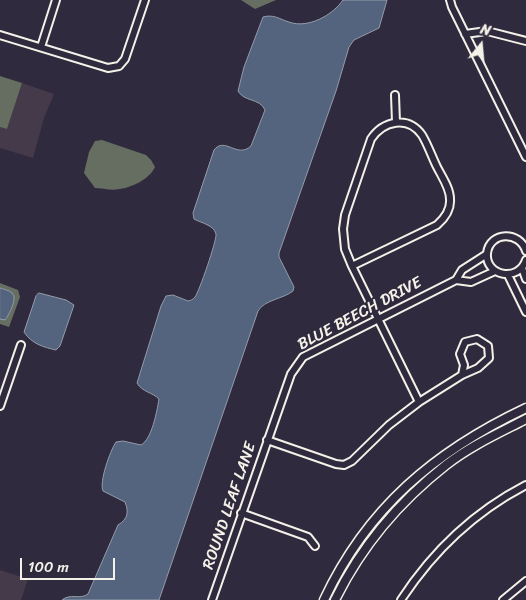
<!DOCTYPE html>
<style>
body{margin:0}
#map{position:relative;width:526px;height:600px;overflow:hidden;background:#2f2a3d;font-family:Sriracha,sans-serif}
canvas{display:block}
.north{position:absolute;left:456px;top:20px;width:50px;height:50px;-webkit-text-stroke:4px #2f2a3d;paint-order:stroke;rotate:17deg;font-size:14px;font-weight:700;line-height:20px;text-align:center;color:#f4f1e8}
.north::after{content:'';display:block;margin:auto;width:18px;height:22px;background:#f4f1e8;clip-path:polygon(50% 0,100% 100%,50% 72%,0 100%)}
.scale{position:absolute;left:20px;top:558px;width:95px;height:22px;box-sizing:border-box;border:2px solid #f4f1e8;border-top:0;padding-left:6px;font-size:15px;line-height:18px;white-space:nowrap;color:#f4f1e8;-webkit-text-stroke:4px #2f2a3d;paint-order:stroke}
</style>
<div id="map">
<canvas width="526" height="600"></canvas>
<div class="north">N</div>
<div class="scale">100 m</div>
</div>
<script>
const context = document.querySelector('canvas').getContext('2d');
context.lineJoin = 'round';
function paint(path, color) {
  context.fillStyle = color;
  context.fill(path, 'evenodd');
}
function trace(path, color, width, dash) {
  context.strokeStyle = color;
  context.lineWidth = width;
  context.lineCap = dash ? 'butt' : 'round';
  context.setLineDash(dash || []);
  context.stroke(path);
}
function label(font, color, halo, rows, align = 'center') {
  context.font = font + ' Sriracha,sans-serif';
  context.lineWidth = 4.5;
  context.setLineDash([]);
  context.textBaseline = 'middle';
  context.strokeStyle = halo;
  context.fillStyle = color;
  for (const [text, x, y, turn = 0] of rows) {
    context.save();
    context.translate(x, y);
    context.rotate((+turn || 0) * Math.PI / 180);
    context.textAlign = isNaN(turn) ? turn : align;
    if (halo) context.strokeText(text, 0, 0);
    context.fillText(text, 0, 0);
    context.restore();
  }
}
paint(new Path2D(`
 M 22,83 L 54,94 L 44,118 L 33,158 L 0,148 L 0,127 L 7,129 Z
 M 0,570 L 28,579 L 21,600 L 0,600 Z`), '#453a4a');
paint(new Path2D(`
 M 241,0 L 276,0 L 255,9 Z
 M 0,76 L 22,83 L 7,129 L 0,127 Z
 M 102,140 L 146,155 L 151,160 L 155,167 C 150,179 131,188 119,189 C 111,191 102,188 95,188 L 84,173 L 89,152 L 95,141 Z
 M 0,283 L 18,290 L 20,297 L 9,327 L 0,324 L 0,319 L 7,318 L 7,290 L 0,288 Z`), '#656e61');
const water = new Path2D(`
 M 343,0 L 387,0 L 379,28 L 354,40 L 349,47 L 336,91 L 279,253 L 279,257 L 294,287 L 293,291 C 283,299 264,300 258,311 L 159,600 L 62,600 C 70,593 80,600 88,594 L 118,525 C 128,519 129,512 125,502 L 103,491 C 99,482 110,451 116,442 L 123,441 L 141,445 C 152,439 157,411 159,399 C 152,392 142,392 137,383 L 161,306 L 166,296 L 173,295 L 188,301 C 192,300 192,300 195,297 C 199,292 217,240 216,234 C 214,225 201,223 194,219 L 193,213 L 214,150 C 225,136 237,159 251,146 L 265,110 C 260,98 244,102 238,91 L 244,67 L 263,17 C 274,14 279,19 289,22 C 308,29 333,15 343,0 Z
 M 0,288 C 3,289 9,290 12,293 C 18,298 9,315 5,320 L 0,319 Z
 M 39,293 L 66,300 L 74,305 L 60,346 L 56,350 C 43,347 32,344 24,332 L 36,296 Z`);
paint(water, '#54647f');
trace(water, '#949ca9', 1);
const minor = new Path2D(`
 M 450,0 L 452,7 L 526,157
 M 465,34 L 487,31 L 526,41
 M 0,35 L 108,68 L 119,66 L 125,59 L 145,0
 M 41,47 L 56,0
 M 395,95 L 396,122
 M 526,251 C 520,231 490,231 487,253 C 485,277 519,282 526,260
 M 352,266 L 437,225 C 445,218 451,210 450,199 C 450,188 442,177 437,167 C 432,157 428,145 422,135 C 408,115 383,121 371,139 L 345,215 L 343,229 L 345,249 L 352,266 L 419,402
 M 522,268 L 526,279
 M 508,275 L 526,312
 M 456,280 L 471,282 L 495,271
 M 0,406 L 21,345
 M 267,440 L 336,464 L 344,465 L 352,461 L 389,425 L 419,402 L 462,375 L 478,368 L 489,358 L 488,346 L 477,339 L 465,342 L 460,354 L 464,365 L 462,375
 M 241,513 L 308,537 L 315,546
 M 212,600 L 291,374 L 303,357 L 456,280 L 462,270 L 487,254
 M 401,600 C 433,551 474,512 526,485
 M 503,600 L 526,581`);
const tertiary = new Path2D(`
 M 324,600 C 367,508 435,451 526,408
 M 335,600 C 361,547 400,501 446,465 C 470,446 499,433 526,419`);
trace(minor, '#f4f1e8', 10);
trace(tertiary, '#f4f1e8', 11);
trace(minor, '#2f2a3d', 6);
trace(tertiary, '#2f2a3d', 8);
label('16px', '#f4f1e8', '#2f2a3d', [
 ["BLUE BEECH DRIVE",360,314,-28],
 ["ROUND LEAF LANE",230,506,-71]
]);
</script>
